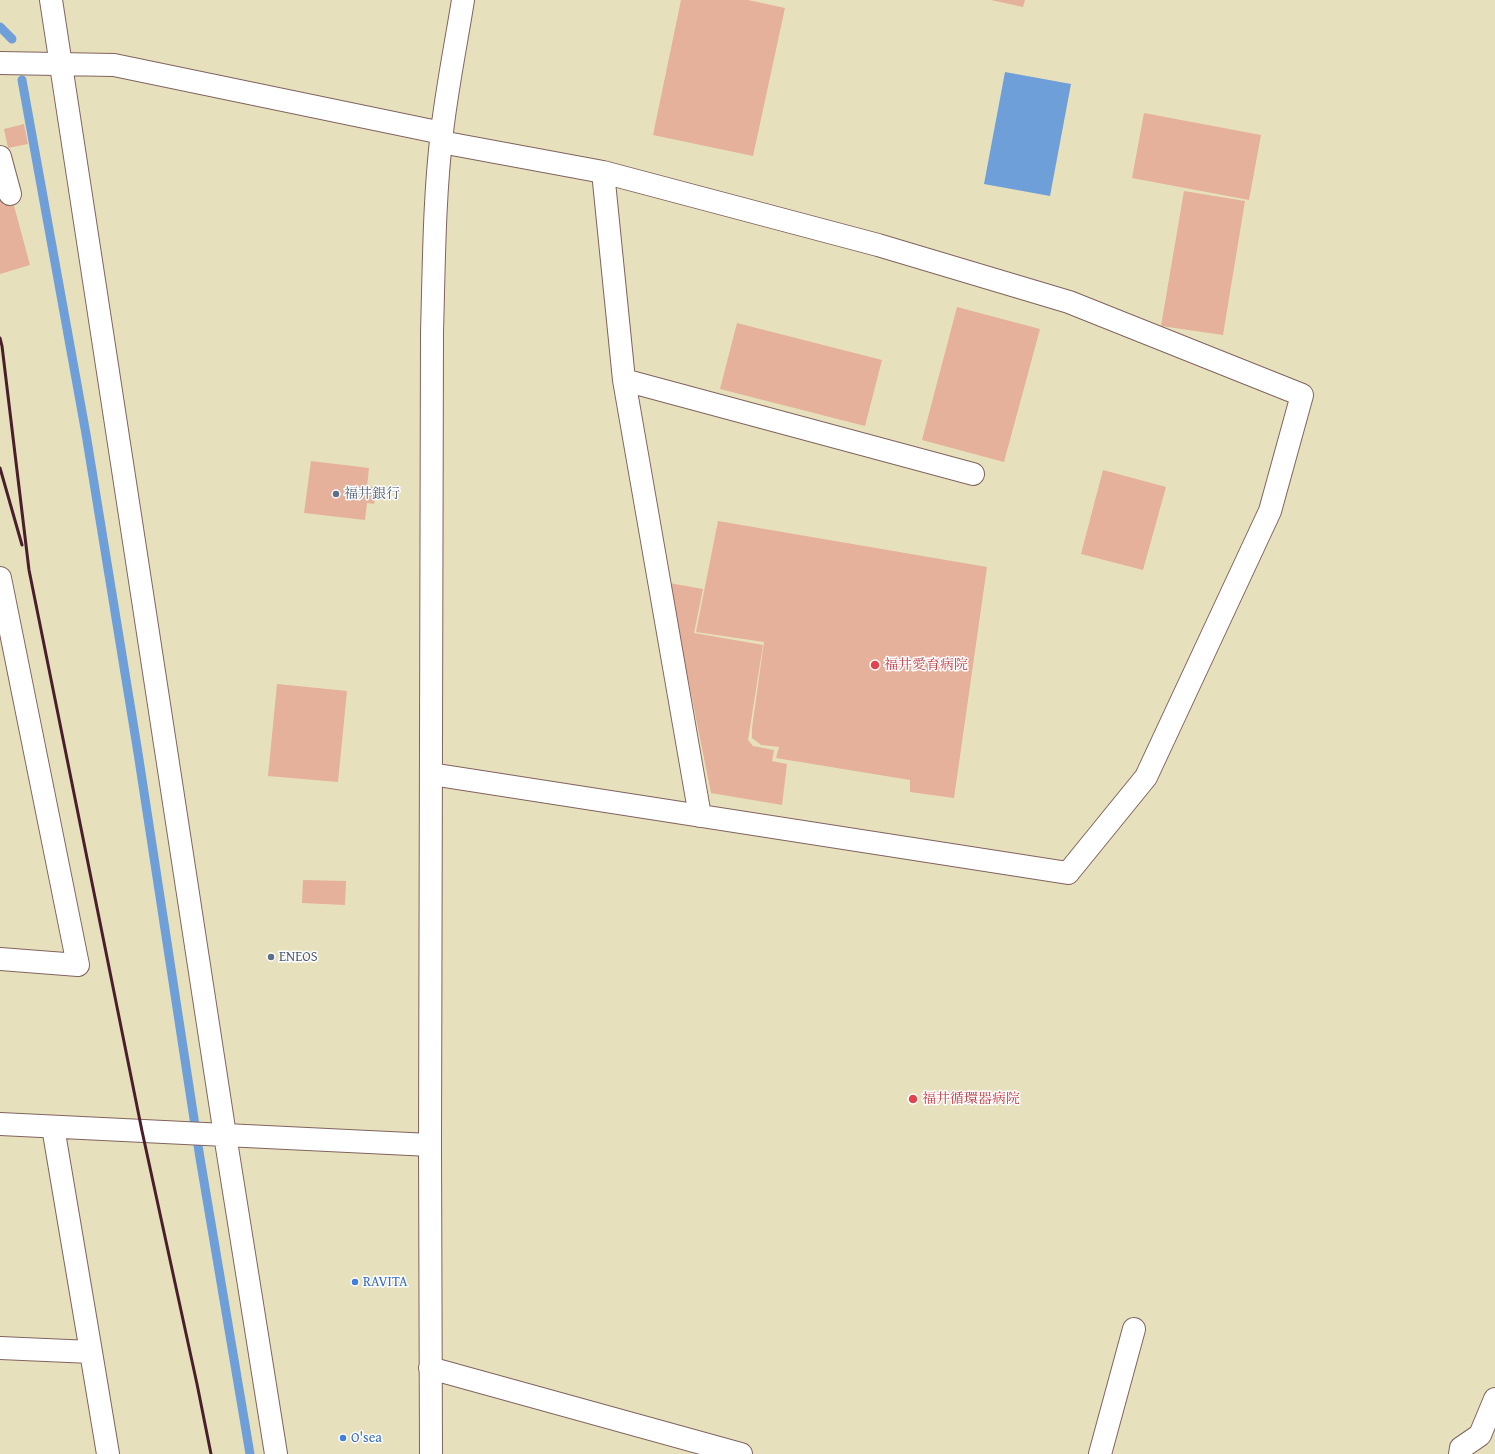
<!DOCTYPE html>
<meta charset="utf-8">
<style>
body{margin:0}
canvas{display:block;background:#e7e0bc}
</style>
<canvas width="1495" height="1454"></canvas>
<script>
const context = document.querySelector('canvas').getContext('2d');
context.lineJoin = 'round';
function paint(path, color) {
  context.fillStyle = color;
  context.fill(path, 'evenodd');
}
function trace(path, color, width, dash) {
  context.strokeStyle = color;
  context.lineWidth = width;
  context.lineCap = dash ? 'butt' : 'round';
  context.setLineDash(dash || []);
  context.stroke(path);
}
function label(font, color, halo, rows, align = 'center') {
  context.font = font + ' "Gentium Book Plus","Noto Serif JP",serif';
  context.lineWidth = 3;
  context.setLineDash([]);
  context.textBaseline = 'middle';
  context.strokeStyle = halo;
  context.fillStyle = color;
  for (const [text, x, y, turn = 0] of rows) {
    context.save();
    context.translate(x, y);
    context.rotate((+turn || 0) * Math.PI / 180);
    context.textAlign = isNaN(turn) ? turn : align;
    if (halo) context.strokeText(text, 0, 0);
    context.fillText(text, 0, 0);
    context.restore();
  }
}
paint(new Path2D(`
 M 1005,72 L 1071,84 L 1050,196 L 984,184 Z`), '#6f9fd9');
trace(new Path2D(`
 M 0,27 L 12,39
 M 22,80 L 86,434 L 138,753 L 200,1158 L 250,1454`), '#6f9fd9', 9);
paint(new Path2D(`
 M 681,0 L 748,0 L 785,8 L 753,156 L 653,135 Z
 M 991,0 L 1025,0 L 1023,7 Z
 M 1144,113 L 1261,135 L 1249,200 L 1132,178 Z
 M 24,124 L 28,144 L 8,148 L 4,129 Z
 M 1184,191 L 1245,201 L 1223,335 L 1161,326 Z
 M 0,197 L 3,205 L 13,202 L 30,265 L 0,274 Z
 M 957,307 L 1040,329 L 1004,462 L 922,440 Z
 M 737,323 L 882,360 L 865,426 L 720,389 Z
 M 311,461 L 369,468 L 367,487 L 376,487 L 374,504 L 367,503 L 365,520 L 304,513 Z
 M 1103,470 L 1166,487 L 1143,570 L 1081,554 Z
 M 718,521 L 987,567 L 954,798 L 910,792 L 910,780 L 776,758 L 779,747 L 761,745 L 752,738 L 752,728 L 764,642 L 696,632 Z
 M 669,583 L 703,589 L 694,633 L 763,645 L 748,740 L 753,746 L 774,750 L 772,761 L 787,764 L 782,805 L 711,793 Z
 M 277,684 L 347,691 L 338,782 L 268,776 Z
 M 303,880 L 346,881 L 345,905 L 302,903 Z`), '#e5b19a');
const minor = new Path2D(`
 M 51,0 L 225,1135 L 276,1454
 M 0,63 L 114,65 L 442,133
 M 0,157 L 10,194
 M 603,172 L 624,380 L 700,816
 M 624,380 L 973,474
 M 0,578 L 78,965 L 0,959
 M 431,774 L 1068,873 L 1146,777 L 1270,511 L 1302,395 L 1069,302 L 878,245 L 603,172 L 441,142
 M 0,1124 L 430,1145
 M 53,1127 L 91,1352
 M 0,1348 L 91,1352 L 108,1454
 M 430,1368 L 741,1454
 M 431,1454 L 430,1145 L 432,332 C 434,265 434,198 442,132 C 447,88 456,44 463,0
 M 1100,1454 L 1134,1329
 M 1460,1454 L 1461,1448 L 1480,1435 L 1495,1399`);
trace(minor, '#81635e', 24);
trace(minor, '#fff', 22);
trace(new Path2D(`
 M 0,338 L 2,346 L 29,570 L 142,1131 L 197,1384 L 211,1454
 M 0,468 L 22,545`), '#4a1f2b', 3);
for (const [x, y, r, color] of [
 [336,494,4,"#5c6f8a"],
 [875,665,5,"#e0444e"],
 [271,957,4,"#5c6f8a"],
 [913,1099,5,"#e0444e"],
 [355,1282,4,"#3f7fe0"],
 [343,1438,4,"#3f7fe0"]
]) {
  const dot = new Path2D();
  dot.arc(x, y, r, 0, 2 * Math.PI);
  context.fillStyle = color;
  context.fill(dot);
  trace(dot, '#fff', 1.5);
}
label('14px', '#4e5e75', '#fff', [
 ["福井銀行",344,494],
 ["ENEOS",279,957]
], 'left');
label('14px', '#be3a42', '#fff', [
 ["福井愛育病院",884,665],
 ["福井循環器病院",922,1099]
], 'left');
label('14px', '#366cbe', '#fff', [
 ["RAVITA",363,1282],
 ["O'sea",351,1438]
], 'left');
</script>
